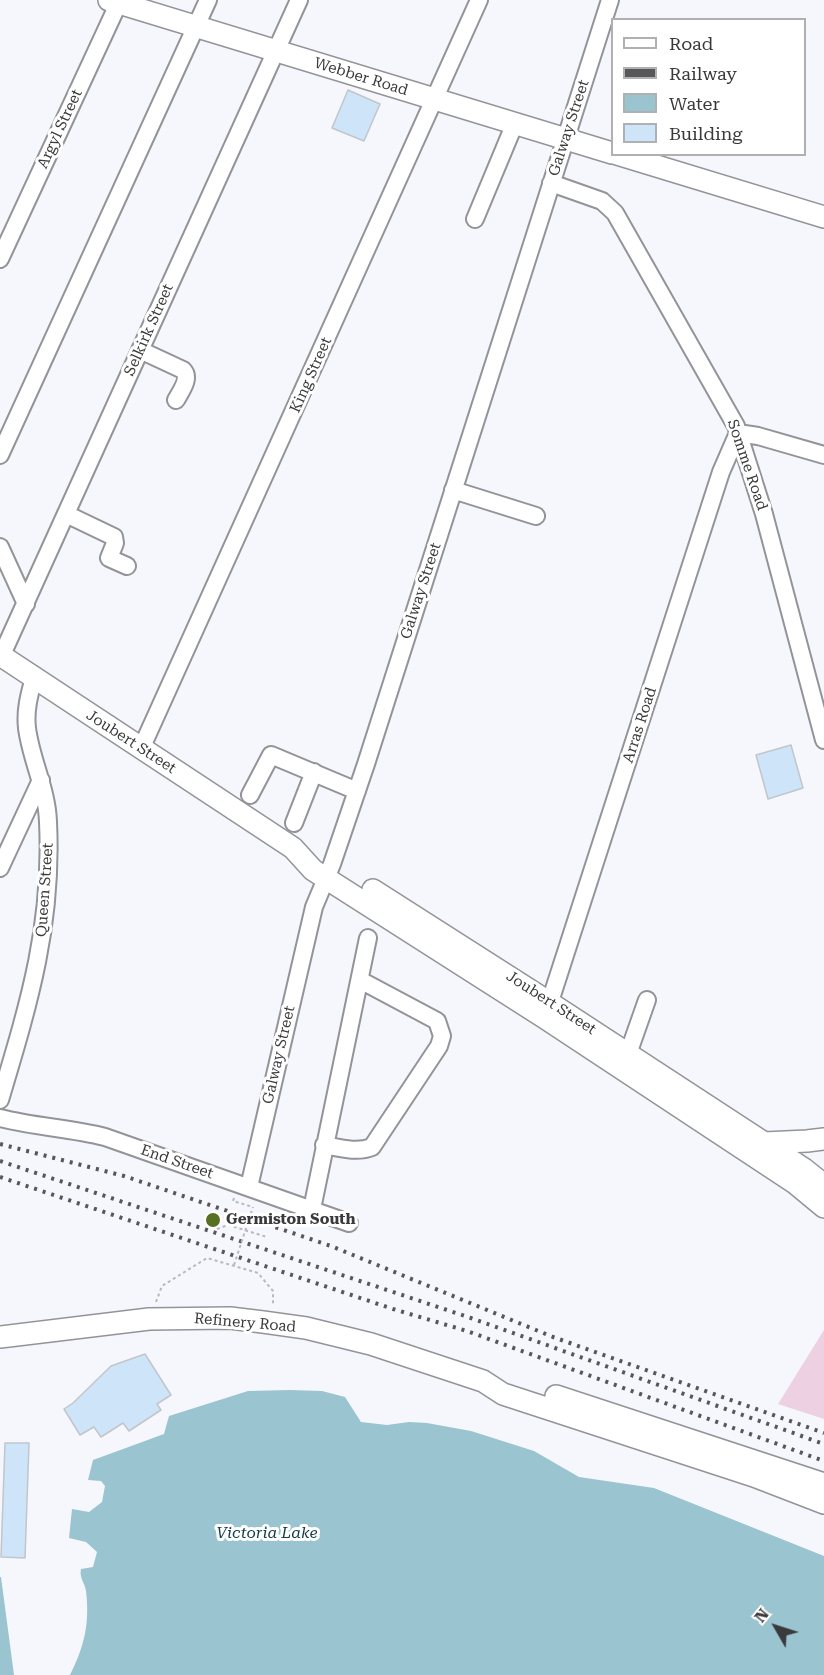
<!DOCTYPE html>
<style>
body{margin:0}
#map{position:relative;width:824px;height:1675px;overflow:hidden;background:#f6f7fd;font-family:"Roboto Serif",serif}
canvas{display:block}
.legend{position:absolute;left:611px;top:18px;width:195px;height:138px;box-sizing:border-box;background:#fff;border:2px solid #b0b0b1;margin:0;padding:8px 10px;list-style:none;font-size:18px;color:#3a3a3c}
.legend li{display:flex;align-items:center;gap:12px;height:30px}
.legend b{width:30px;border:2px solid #b0b0b1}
.north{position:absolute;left:746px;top:1597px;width:60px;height:60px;-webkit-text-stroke:4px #fff;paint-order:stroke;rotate:309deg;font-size:16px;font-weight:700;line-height:24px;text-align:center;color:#3a3a3c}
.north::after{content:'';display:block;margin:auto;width:21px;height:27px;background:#3a3a3c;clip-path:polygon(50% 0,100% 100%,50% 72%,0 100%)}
</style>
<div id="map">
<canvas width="824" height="1675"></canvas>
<ul class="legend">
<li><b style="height:8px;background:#fff"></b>Road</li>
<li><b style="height:8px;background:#57575a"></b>Railway</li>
<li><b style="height:16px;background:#9ac4d0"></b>Water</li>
<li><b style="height:16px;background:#cee4f9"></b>Building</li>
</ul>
<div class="north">N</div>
</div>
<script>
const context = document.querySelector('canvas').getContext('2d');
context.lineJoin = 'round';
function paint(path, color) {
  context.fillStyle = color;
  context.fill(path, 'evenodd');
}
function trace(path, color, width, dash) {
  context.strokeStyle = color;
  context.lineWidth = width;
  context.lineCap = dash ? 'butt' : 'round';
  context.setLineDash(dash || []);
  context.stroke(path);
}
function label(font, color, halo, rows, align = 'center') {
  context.font = font + ' "Roboto Serif",serif';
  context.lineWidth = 6;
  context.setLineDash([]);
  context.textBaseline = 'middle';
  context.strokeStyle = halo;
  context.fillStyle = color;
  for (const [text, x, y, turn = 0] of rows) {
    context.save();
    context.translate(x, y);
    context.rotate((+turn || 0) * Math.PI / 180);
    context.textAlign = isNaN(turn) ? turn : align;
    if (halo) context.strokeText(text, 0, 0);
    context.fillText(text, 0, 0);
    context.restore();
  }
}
paint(new Path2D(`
 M 824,1330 L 824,1419 L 778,1404 Z`), '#edd0e2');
paint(new Path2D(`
 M 290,1390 L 322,1391 L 345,1397 L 361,1422 L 387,1425 L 409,1422 L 427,1423 L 471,1431 L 534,1451 L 579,1477 L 654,1488 L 824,1556 L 824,1675 L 70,1675 C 84,1647 90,1624 86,1591 C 85,1583 79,1578 81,1569 L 93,1567 L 97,1552 L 86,1542 L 69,1538 L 72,1509 L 89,1512 L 102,1502 L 105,1486 L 101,1481 L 88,1480 L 93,1460 L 164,1434 L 169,1416 L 248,1391 Z
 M 0,1577 L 1,1577 L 14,1675 L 0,1675 Z`), '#9ac4d0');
const building = new Path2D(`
 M 348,90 L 380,104 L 364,141 L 332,128 Z
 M 791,745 L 803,788 L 768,799 L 756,755 Z
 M 145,1354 L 171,1395 L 157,1404 L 161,1410 L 129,1431 L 123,1423 L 101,1437 L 94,1427 L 80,1435 L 64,1409 L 73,1403 L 111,1366 Z
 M 5,1443 L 29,1443 L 25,1558 L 1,1557 Z`);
paint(building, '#cee4f9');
trace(building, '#c1c6ca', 1.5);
const minor = new Path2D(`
 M 551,183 L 602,201 L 615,213 L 736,426 L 764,514 L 824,740
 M 475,219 L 515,123
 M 0,259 L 120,0
 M 140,350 L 183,370 C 191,378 181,391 176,400
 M 0,455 L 208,0
 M 453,490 L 536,516
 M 66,514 L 114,537 L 115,543 L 109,558 L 127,566
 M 0,547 L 26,604
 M 0,659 L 299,0
 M 141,749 L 479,0
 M 250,795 L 271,755 L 357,791
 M 294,823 L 314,772
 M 0,868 L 41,780
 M 546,1014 L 721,472 L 738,433 L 758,436 L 824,455
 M 628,1054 L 647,1000
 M 0,1100 C 29,1003 53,925 48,822 C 47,789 31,760 27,728 C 25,711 29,695 34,678
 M 0,1118 C 35,1127 70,1128 105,1137 L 349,1223
 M 324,1145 C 340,1148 357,1153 372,1147 L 439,1046 L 442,1036 L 437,1021 L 360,980
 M 249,1187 L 314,907 L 332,864 L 366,764 L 610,0
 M 312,1209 L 368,938`);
const major = new Path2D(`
 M 109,0 L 612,153
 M 617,154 L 824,217
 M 0,655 L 293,848 L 313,870 L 545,1018 L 795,1183 L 824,1207
 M 373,890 L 550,1003 L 804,1169 L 824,1185
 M 764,1143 L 807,1141 L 824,1139
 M 0,1337 L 149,1319 L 230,1318 L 263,1322 L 306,1328 L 371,1344 L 483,1381 L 503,1394 L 754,1476 L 824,1503
 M 556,1396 L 824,1484`);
trace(minor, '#939499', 20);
trace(major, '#939499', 24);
trace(new Path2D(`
 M 234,1198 L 233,1201 L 253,1207
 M 228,1225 L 267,1237
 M 217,1229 L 228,1225 L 223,1214
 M 156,1302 L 162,1286 L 207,1258 L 258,1273 L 273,1291 L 273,1306`), '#b8b8bd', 2, [3, 3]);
trace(minor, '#fff', 16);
trace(major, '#fff', 21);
trace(new Path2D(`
 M 0,1144 L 124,1176 L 331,1246 L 553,1337 L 824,1433
 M 0,1161 L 471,1318 L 824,1444
 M 0,1177 L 393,1309 L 467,1331 L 824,1461`), '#57575a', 4, [3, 6]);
trace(new Path2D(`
 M 234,1265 L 253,1207`), '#b8b8bd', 2, [3, 3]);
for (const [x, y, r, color] of [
 [213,1220,8,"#587022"]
]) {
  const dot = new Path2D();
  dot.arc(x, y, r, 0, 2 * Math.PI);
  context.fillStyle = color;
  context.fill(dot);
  trace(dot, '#fff', 2);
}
label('15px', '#3a3a3c', '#fff', [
 ["Webber Road",361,77,17],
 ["Galway Street",569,128,-72],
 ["Argyl Street",60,129,-65],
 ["Selkirk Street",149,330,-66],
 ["King Street",311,375,-66],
 ["Somme Road",747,465,71],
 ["Galway Street",421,591,-72],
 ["Arras Road",640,725,-72],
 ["Joubert Street",131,742,33],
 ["Queen Street",45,890,-86],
 ["Joubert Street",551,1003,33],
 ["Galway Street",279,1055,-77],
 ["End Street",177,1162,19],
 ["Refinery Road",245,1323,5]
]);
label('bold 15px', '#3a3a3c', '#fff', [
 ["Germiston South",226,1220]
], 'left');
label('italic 16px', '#153c46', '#fff', [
 ["Victoria Lake",267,1533]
]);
</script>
